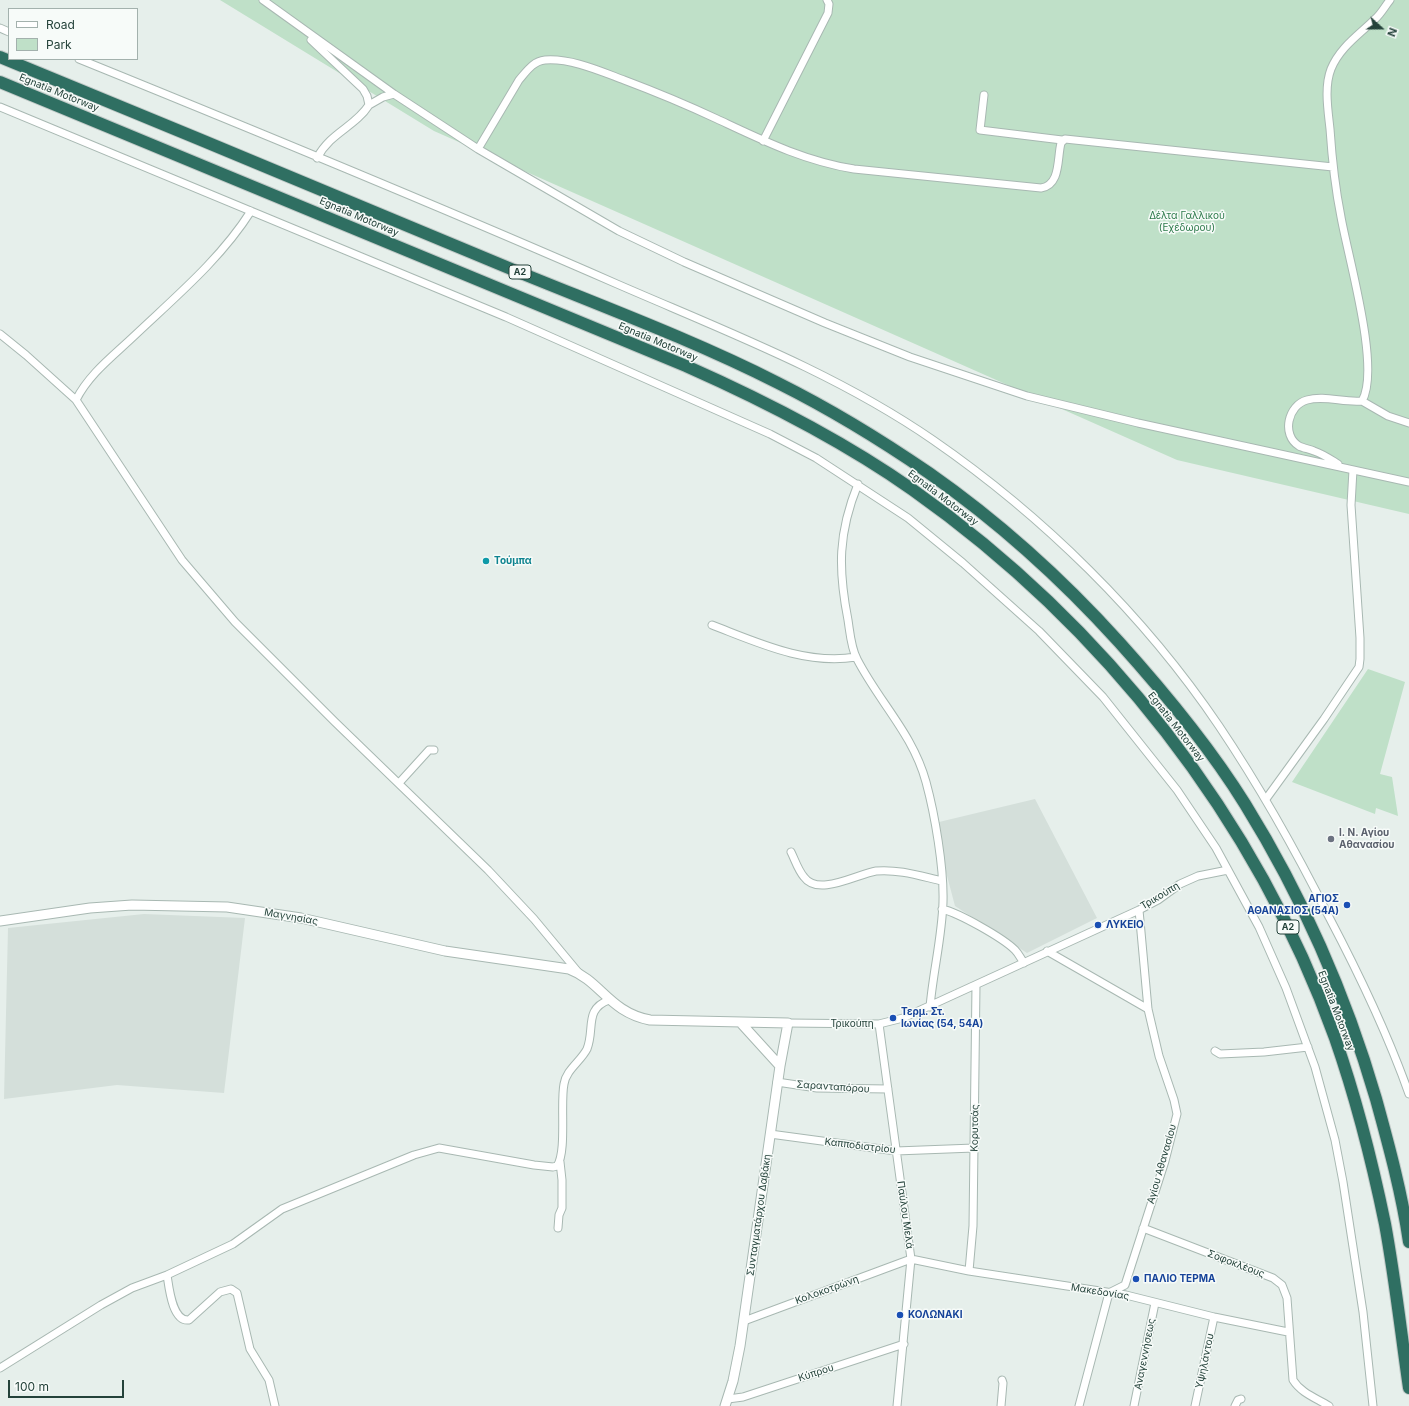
<!DOCTYPE html>
<meta charset="utf-8">
<style>
body{margin:0}
#map{position:relative;width:1409px;height:1406px;overflow:hidden;background:#e6efeb;font-family:Inter,sans-serif}
canvas{display:block}
.legend{position:absolute;left:8px;top:8px;width:130px;height:52px;box-sizing:border-box;background:#f7fbf9;border:1px solid #a3b1ad;margin:0;padding:5px 7px;list-style:none;font-size:12px;color:#24423a}
.legend li{display:flex;align-items:center;gap:8px;height:20px}
.legend b{width:20px;border:1px solid #a3b1ad}
.north{position:absolute;left:1361px;top:8px;width:40px;height:40px;-webkit-text-stroke:3px #f7fbf9;paint-order:stroke;rotate:111deg;font-size:11px;font-weight:700;line-height:16px;text-align:center;color:#24423a}
.north::after{content:'';display:block;margin:auto;width:14px;height:18px;background:#24423a;clip-path:polygon(50% 0,100% 100%,50% 72%,0 100%)}
.scale{position:absolute;left:8px;top:1380px;width:116px;height:18px;box-sizing:border-box;border:2px solid #24423a;border-top:0;padding-left:5px;font-size:12px;line-height:14px;white-space:nowrap;color:#24423a;-webkit-text-stroke:3px #f7fbf9;paint-order:stroke}
</style>
<div id="map">
<canvas width="1409" height="1406"></canvas>
<ul class="legend">
<li><b style="height:5px;background:#fff"></b>Road</li>
<li><b style="height:11px;background:#bfe0c8"></b>Park</li>
</ul>
<div class="north">N</div>
<div class="scale">100 m</div>
</div>
<script>
const context = document.querySelector('canvas').getContext('2d');
context.lineJoin = 'round';
function paint(path, color) {
  context.fillStyle = color;
  context.fill(path, 'evenodd');
}
function trace(path, color, width, dash) {
  context.strokeStyle = color;
  context.lineWidth = width;
  context.lineCap = dash ? 'butt' : 'round';
  context.setLineDash(dash || []);
  context.stroke(path);
}
function label(font, color, halo, rows, align = 'center') {
  context.font = font + ' Inter,sans-serif';
  context.lineWidth = 3;
  context.setLineDash([]);
  context.textBaseline = 'middle';
  context.strokeStyle = halo;
  context.fillStyle = color;
  for (const [text, x, y, turn = 0] of rows) {
    context.save();
    context.translate(x, y);
    context.rotate((+turn || 0) * Math.PI / 180);
    context.textAlign = isNaN(turn) ? turn : align;
    if (halo) context.strokeText(text, 0, 0);
    context.fillText(text, 0, 0);
    context.restore();
  }
}
paint(new Path2D(`
 M 1035,799 L 1097,918 L 1027,953 L 955,906 L 946,872 L 939,822 Z
 M 144,914 L 245,918 L 224,1093 L 117,1085 L 4,1099 L 8,928 Z`), '#d4dfda');
paint(new Path2D(`
 M 220,0 L 1409,0 L 1409,514 L 1177,460 L 434,131 Z
 M 1368,669 L 1405,682 L 1380,774 L 1392,777 L 1398,816 L 1376,808 L 1375,814 L 1292,782 Z`), '#bfe0c8');
const minor = new Path2D(`
 M 263,0 L 394,94 L 478,149 L 619,231 L 684,262 L 825,323 L 910,357 L 1027,396 L 1138,423 L 1409,482
 M 0,28 L 9,32
 M 311,40 L 363,89 L 367,96 L 369,105 C 355,127 331,132 317,158
 M 79,59 C 259,132 439,206 617,284 C 725,331 836,373 933,440 C 1043,516 1144,615 1219,726 C 1260,787 1296,851 1329,917 C 1359,974 1387,1032 1409,1094
 M 984,95 L 980,130 L 1062,140
 M 369,105 L 383,97 L 394,94
 M 0,107 L 506,317 L 770,434 L 816,458 L 908,518 L 963,563 L 1039,631 L 1103,697 L 1177,790 L 1216,848 L 1259,927 L 1286,988 L 1315,1067 L 1335,1140 L 1343,1182 L 1363,1312 L 1373,1406
 M 763,141 L 828,13 L 829,4 L 827,0
 M 478,149 L 519,80 C 526,72 533,61 545,60 C 571,58 600,71 624,80 C 656,92 687,105 717,119 C 762,140 804,161 854,169 L 1041,188 C 1061,185 1057,158 1061,143 L 1065,139 L 1333,167
 M 0,334 L 26,355 L 76,400 L 182,560 L 235,622 L 335,722 L 488,870 L 534,919 L 578,972
 M 76,400 C 89,374 113,356 133,337 C 174,298 220,260 251,211
 M 1362,401 L 1388,416 L 1409,423
 M 1338,464 C 1330,459 1323,454 1314,451 C 1309,449 1303,448 1299,446 C 1281,435 1288,405 1307,400 C 1325,395 1344,403 1362,401 C 1381,369 1348,257 1341,217 C 1335,187 1332,159 1330,129 C 1328,110 1324,87 1331,69 C 1340,47 1359,35 1375,19 C 1381,14 1385,6 1390,0
 M 858,484 C 838,533 838,569 848,620 C 850,633 851,648 857,659 C 879,702 913,734 926,782 C 935,815 944,868 943,902 C 942,937 933,972 930,1007
 M 712,625 C 759,643 805,665 856,657
 M 399,783 L 429,750 L 434,750
 M 1266,799 L 1324,719 L 1359,667 L 1360,659 L 1360,638 L 1351,505 L 1353,470
 M 791,852 C 795,860 798,870 804,877 C 818,897 857,874 876,871 C 899,869 920,876 942,881
 M 942,909 C 959,913 1003,938 1015,950 C 1019,954 1021,959 1024,963
 M 1047,951 L 1148,1009
 M 788,1023 L 879,1024 L 903,1018 L 1139,910 L 1158,900 L 1180,884 L 1198,876 L 1228,870
 M 879,1024 L 911,1259 L 897,1406
 M 1215,1051 L 1220,1054 L 1264,1052 L 1308,1047
 M 777,1082 L 817,1088 L 888,1089
 M 770,1134 L 896,1151 L 974,1148
 M 558,1228 L 559,1215 L 562,1208 L 562,1180 L 560,1162
 M 1143,1228 L 1273,1278 L 1282,1285 L 1287,1298 L 1293,1380 C 1301,1393 1316,1398 1329,1406
 M 969,1271 L 973,1226 L 976,985
 M 167,1275 C 169,1287 172,1322 189,1320 L 220,1292 L 231,1289 L 237,1293 L 250,1349 L 269,1380 L 275,1406
 M 744,1321 L 911,1259 L 969,1271 L 1126,1295 L 1214,1317 L 1288,1332
 M 0,1368 L 101,1305 L 132,1288 L 167,1275 L 233,1244 L 282,1209 L 414,1155 L 439,1148 L 534,1165 L 553,1167 L 557,1166 C 567,1152 560,1103 564,1084 C 566,1070 581,1061 587,1049 C 595,1029 584,1009 609,1000
 M 728,1399 L 743,1397 L 904,1344
 M 1001,1406 L 1003,1383 L 1002,1380
 M 1079,1406 L 1109,1293 L 1125,1285 L 1165,1161 L 1177,1114 L 1174,1100 L 1159,1056 L 1148,1009 L 1139,910
 M 1134,1406 L 1155,1303
 M 1195,1406 L 1214,1317
 M 1235,1406 L 1238,1400 L 1241,1399`);
const tertiary = new Path2D(`
 M 0,921 L 90,908 L 132,905 L 227,907 L 301,918 L 445,951 L 569,969 C 601,981 609,1012 650,1020 L 788,1023 L 780,1066 L 740,1346 L 733,1381 L 725,1406
 M 740,1022 L 780,1066`);
const motorway = new Path2D(`
 M 0,57 C 172,128 345,199 516,271 C 604,307 693,340 778,383 C 830,409 881,440 929,473 C 999,522 1062,579 1119,642 C 1165,693 1209,746 1245,804 C 1302,896 1346,996 1376,1099 C 1389,1146 1402,1194 1409,1242
 M 0,82 L 686,366 C 765,401 842,440 913,490 C 1104,625 1256,818 1335,1038 C 1356,1098 1372,1161 1385,1224 C 1395,1278 1401,1333 1409,1388`);
trace(minor, '#a8b8b2', 9);
trace(tertiary, '#a8b8b2', 11);
trace(motorway, '#c2cac8', 14);
trace(minor, '#fff', 7);
trace(tertiary, '#fff', 9);
trace(motorway, '#2f6f62', 12);
for (const [x, y, r, color] of [
 [486,561,4,"#0f9aa8"],
 [1331,839,4,"#6b7280"],
 [1347,905,4,"#1a4fb4"],
 [1098,925,4,"#1a4fb4"],
 [893,1018,4,"#1a4fb4"],
 [1136,1279,4,"#1a4fb4"],
 [900,1315,4,"#1a4fb4"]
]) {
  const dot = new Path2D();
  dot.arc(x, y, r, 0, 2 * Math.PI);
  context.fillStyle = color;
  context.fill(dot);
  trace(dot, '#f7fbf9', 1.5);
}
for (const [x, y, w] of [
 [520,272,22],
 [1288,927,22]
]) {
  const box = new Path2D();
  box.roundRect(x - w / 2, y - 7, w, 14, 3);
  context.fillStyle = '#f7fbf9';
  context.fill(box);
  trace(box, '#24423a', 1);
}
label('bold 9px', '#24423a', null, [
 ["Α2",520,272],
 ["Α2",1288,927]
]);
label('10px', '#24423a', '#f7fbf9', [
 ["Egnatia Motorway",59,93,22],
 ["Egnatia Motorway",359,217,23],
 ["Egnatia Motorway",658,342,23],
 ["Egnatia Motorway",943,498,37],
 ["Egnatia Motorway",1176,727,52],
 ["Τρικούπη",1160,896,-31],
 ["Μαγνησίας",291,917,10],
 ["Egnatia Motorway",1336,1011,69],
 ["Τρικούπη",852,1024],
 ["Σαρανταπόρου",833,1087,4],
 ["Κορυτσάς",975,1128,-89],
 ["Καπποδιστρίου",860,1146,7],
 ["Αγίου Αθανασίου",1162,1164,-74],
 ["Συνταγματάρχου Δαβάκη",759,1215,-82],
 ["Παύλου Μελά",905,1215,82],
 ["Σοφοκλέους",1236,1264,21],
 ["Κολοκοτρώνη",827,1290,-20],
 ["Μακεδονίας",1100,1292,9],
 ["Αναγεννήσεως",1145,1354,-79],
 ["Υψηλάντου",1205,1361,-78],
 ["Κύπρου",816,1373,-18]
]);
label('10px', '#2d7a4b', '#f7fbf9', [
 ["Δέλτα Γαλλικού",1187,216],
 ["(Εχέδωρου)",1187,228]
]);
label('bold 10px', '#0d838f', '#f7fbf9', [
 ["Τούμπα",494,561]
], 'left');
label('bold 10px', '#5b616d', '#f7fbf9', [
 ["Ι. Ν. Αγίου",1339,833],
 ["Αθανασίου",1339,845]
], 'left');
label('bold 10px', '#164399', '#f7fbf9', [
 ["ΑΓΙΟΣ",1339,899,"right"],
 ["ΑΘΑΝΑΣΙΟΣ (54Α)",1339,911,"right"],
 ["ΛΥΚΕΙΟ",1106,925],
 ["Τερμ. Στ.",901,1012],
 ["Ιωνίας (54, 54Α)",901,1024],
 ["ΠΑΛΙΟ ΤΕΡΜΑ",1144,1279],
 ["ΚΟΛΩΝΑΚΙ",908,1315]
], 'left');
</script>
